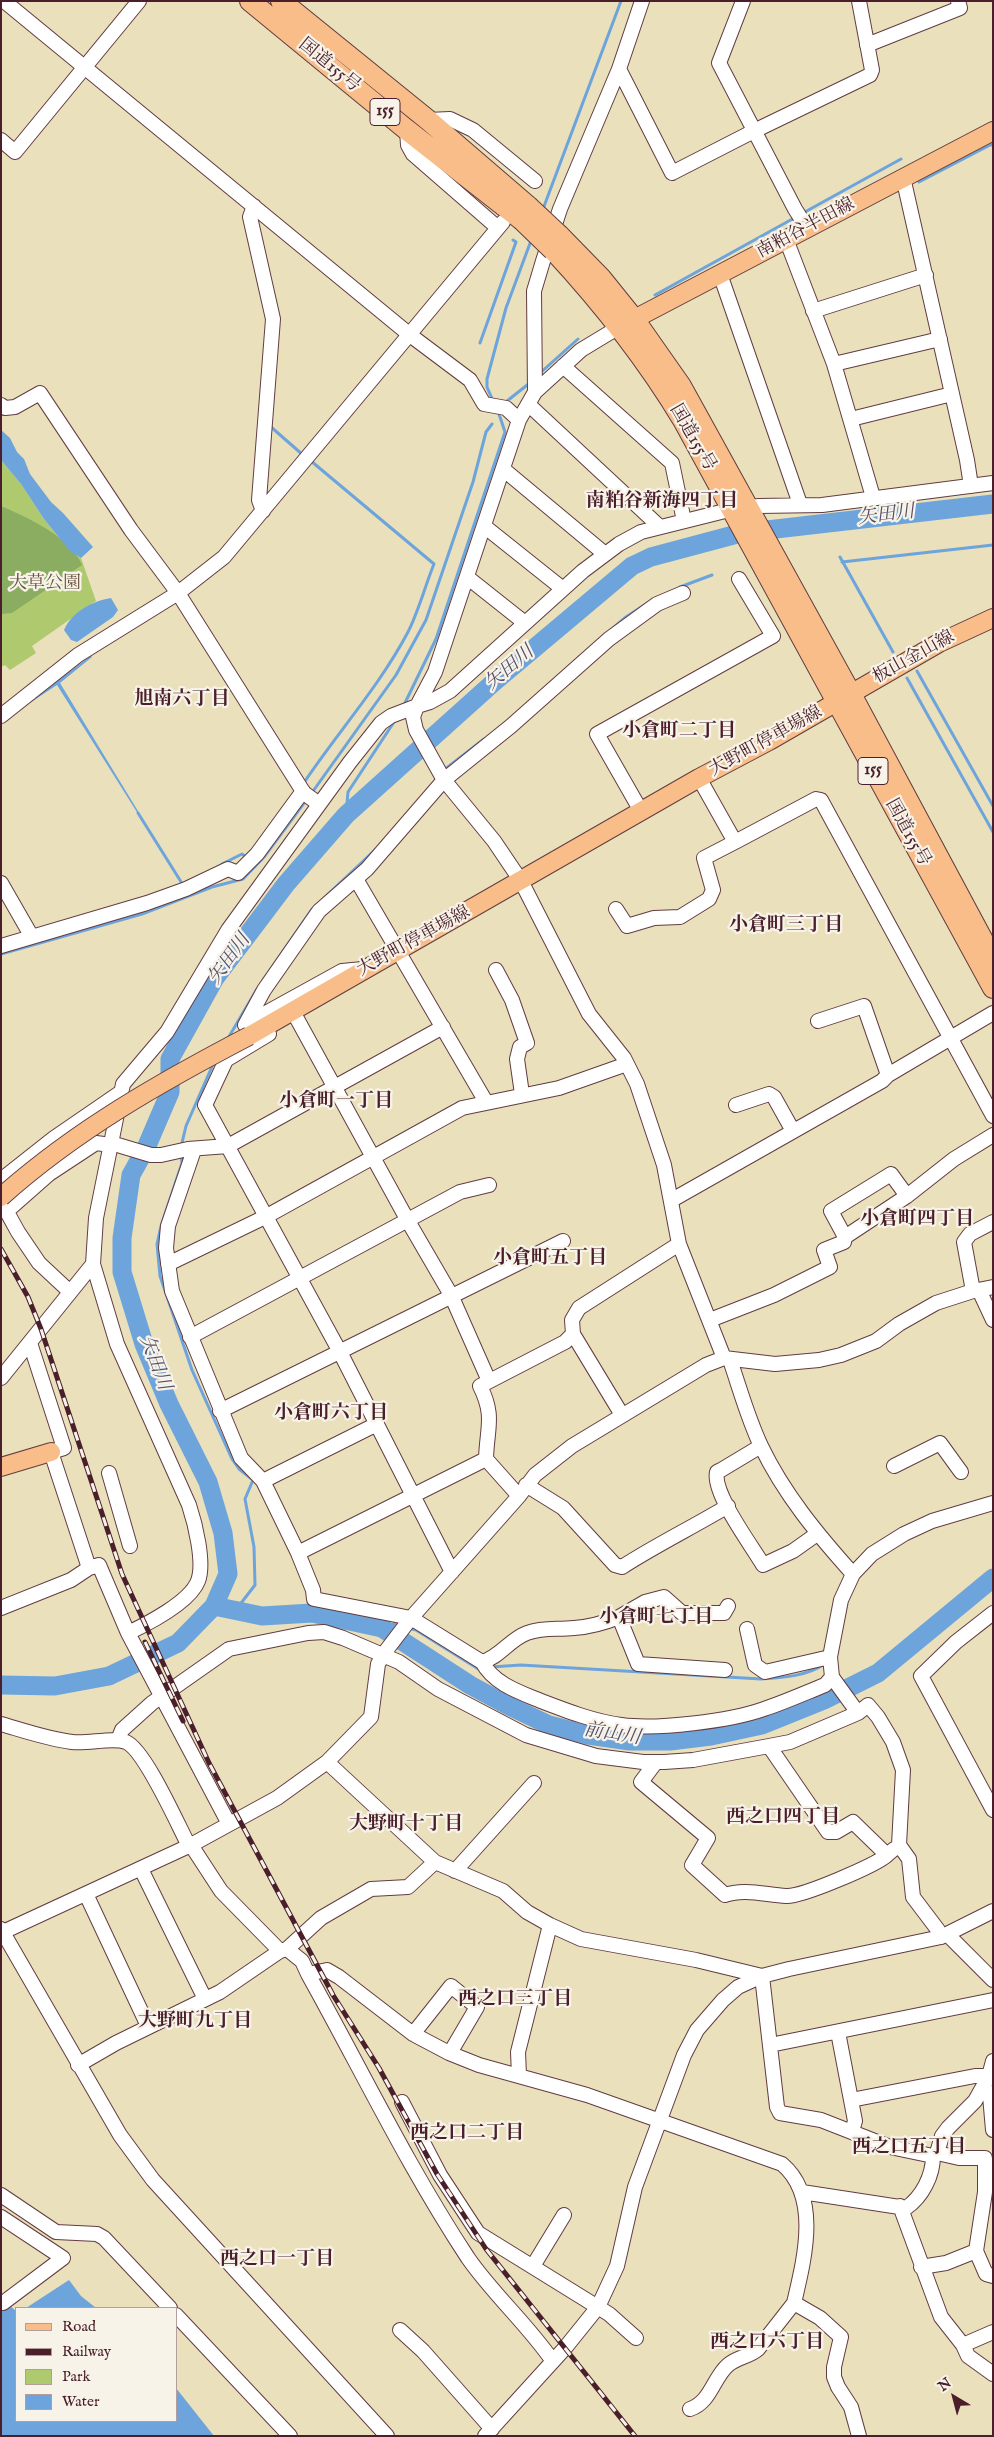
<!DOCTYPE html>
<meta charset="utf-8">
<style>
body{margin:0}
#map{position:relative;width:994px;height:2437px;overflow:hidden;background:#eae0bc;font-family:"IM FELL English",serif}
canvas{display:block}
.frame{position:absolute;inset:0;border:2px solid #4a1f2b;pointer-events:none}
.legend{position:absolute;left:15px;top:2307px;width:162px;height:115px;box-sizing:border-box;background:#f7f3e8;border:1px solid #b29e9c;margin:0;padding:6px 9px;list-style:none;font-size:15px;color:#4a1f2b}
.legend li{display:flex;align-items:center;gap:10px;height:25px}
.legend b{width:25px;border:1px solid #b29e9c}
.north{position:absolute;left:929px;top:2372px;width:50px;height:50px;-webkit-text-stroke:4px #f7f3e8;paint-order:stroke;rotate:323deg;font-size:14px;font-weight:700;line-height:20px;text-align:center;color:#4a1f2b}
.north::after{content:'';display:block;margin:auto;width:18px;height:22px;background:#4a1f2b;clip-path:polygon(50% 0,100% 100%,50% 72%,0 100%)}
</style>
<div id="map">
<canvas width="994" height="2437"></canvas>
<div class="frame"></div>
<ul class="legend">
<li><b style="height:6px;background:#f8bd88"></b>Road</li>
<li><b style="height:6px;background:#4a1f2b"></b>Railway</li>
<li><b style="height:14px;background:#afc96f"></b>Park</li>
<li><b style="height:14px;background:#6da4db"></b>Water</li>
</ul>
<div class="north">N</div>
</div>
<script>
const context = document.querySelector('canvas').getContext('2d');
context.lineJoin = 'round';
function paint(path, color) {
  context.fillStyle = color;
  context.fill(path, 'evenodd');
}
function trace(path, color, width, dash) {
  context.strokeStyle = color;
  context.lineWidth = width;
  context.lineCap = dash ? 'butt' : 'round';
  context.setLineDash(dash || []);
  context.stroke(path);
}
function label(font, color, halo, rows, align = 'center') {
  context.font = font + ' "IM FELL English","Noto Serif JP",serif';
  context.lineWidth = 4.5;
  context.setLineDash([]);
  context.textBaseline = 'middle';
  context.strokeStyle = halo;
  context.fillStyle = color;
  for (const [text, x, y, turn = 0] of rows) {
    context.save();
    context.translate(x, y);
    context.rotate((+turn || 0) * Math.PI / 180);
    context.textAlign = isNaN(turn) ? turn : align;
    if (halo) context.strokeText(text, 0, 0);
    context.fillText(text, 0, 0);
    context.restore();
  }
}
paint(new Path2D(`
 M 1,460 L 21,484 L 44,519 L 70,551 L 81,558 L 96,601 L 32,646 L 36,653 L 10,670 L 5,665 L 1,667 Z`), '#afc96f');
paint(new Path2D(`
 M 1,506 C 28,518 71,537 82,565 L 12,613 L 1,614 Z`), '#8bad62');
paint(new Path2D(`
 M 1,430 L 10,438 L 17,452 L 24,459 L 30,474 L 51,502 L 63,513 L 93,547 L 81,558 L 70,551 L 44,519 L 21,484 L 1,460 Z
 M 111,598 L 118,610 L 113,617 L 77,642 L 71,640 L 64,630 C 72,612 92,601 111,598 Z
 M 89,653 L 92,657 L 60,683 L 141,816 L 140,817 L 57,685 L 13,714 L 89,657 L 87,654 Z
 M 69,2280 L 81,2296 L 96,2308 L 26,2308 Z
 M 9,2305 L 16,2311 L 16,2421 L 176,2421 L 176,2388 L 214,2436 L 1,2436 L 1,2311 Z`), '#6da4db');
trace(new Path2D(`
 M 338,60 L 348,69
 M 919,182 L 992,144 L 993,146
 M 543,209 L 621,1
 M 803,213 L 901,159
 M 655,295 L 796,217
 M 480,343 L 516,242 L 513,240
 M 539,374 L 578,339
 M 493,401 L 487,387 L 487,379 L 506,308 L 532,238
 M 507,401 L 531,382
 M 271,427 L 303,455
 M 840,557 L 893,652
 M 842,562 L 993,545
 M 680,587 L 712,575
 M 612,629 L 626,617 L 649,602
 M 917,671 L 993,806
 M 907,678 L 993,832
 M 403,707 L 436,639 L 505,432 L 498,411
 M 444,770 L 484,739
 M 303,784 C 337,733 379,687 408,632 C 419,610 425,586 434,564 L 311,461
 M 311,794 L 396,675 L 426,620 L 473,482 L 486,432 L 492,424
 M 138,813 L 183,885
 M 346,815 L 348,792 L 396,719
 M 222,864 L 242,854 L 246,857
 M 324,898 L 376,849
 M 1,954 L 142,914 L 212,887 L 243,879 L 264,857 L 307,799
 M 263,980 L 312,909
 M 227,1040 L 257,989
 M 181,1147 L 186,1126 L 214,1062
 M 181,1155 L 182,1163 L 161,1226 L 157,1244 L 160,1276 L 192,1370 L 232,1459 L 239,1469 L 253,1480 L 245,1499 L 254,1547 L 255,1585 L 235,1611
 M 382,1628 L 394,1624 L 400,1626
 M 408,1628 L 416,1630 L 480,1670
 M 491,1667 L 521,1665 L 761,1679 C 781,1678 808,1676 824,1664`), '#6da4db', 3);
trace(new Path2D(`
 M 214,1606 L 262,1616 L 312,1613 L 382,1628 L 470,1685 L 507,1705 L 549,1725 L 588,1735 L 630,1741 L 670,1741 L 711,1736 L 762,1725 L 824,1700 L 878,1673 L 993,1578
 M 1,1685 L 55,1686 L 109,1676 L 178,1643 L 214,1606 L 228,1574 L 223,1533 L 208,1482 L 169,1404 L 144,1344 L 122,1272 L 122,1238 L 131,1175 L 146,1148 L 170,1092 L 170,1059 L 215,978 L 286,884 L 346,815 L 494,682 L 632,566 L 651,557 L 741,533 L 993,504`), '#6da4db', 19);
const minor = new Path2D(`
 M 4,1 L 410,335 L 470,380 L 484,404 L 506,408 L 519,420
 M 743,1 L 719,63 L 795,209 L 807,228
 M 867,45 L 960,8 L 958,1
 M 619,69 L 672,173 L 754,131 L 870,75 L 872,70 L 859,1
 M 428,120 L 450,119 L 473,130 L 535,181
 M 407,130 L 408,145 L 413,154 L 498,228
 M 1,140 L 15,152 L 139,1
 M 902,179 L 905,186 L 967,460 L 971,486
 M 254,206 L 250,217 L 273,319 L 259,500 L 263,511
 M 786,239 L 834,364 L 873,497
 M 720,274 L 800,504
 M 813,311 L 926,275
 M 834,364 L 940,339
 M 563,366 L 672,463 L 684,521
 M 535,392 L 581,350 L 619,327
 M 528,404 L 660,527
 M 1,405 L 5,408 L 15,407 L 40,393 L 131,530 L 178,593 L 304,793 L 319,804
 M 851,419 L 952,394
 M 503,469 L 605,554
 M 484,526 L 563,589
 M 467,577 L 525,623
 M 417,706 L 435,672 L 519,420 L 535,392 L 534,291 L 543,261 L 560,209 L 619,69 L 642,1
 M 417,706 L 430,702 L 450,691 L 583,571 L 619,544 L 641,532 L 733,509 L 759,506 L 822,505 L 993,483
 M 1,716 L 78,655 L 178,593 L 224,557 L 503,222
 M 699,778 L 735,842 L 816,799 L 821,800 L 993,1116
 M 641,811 L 597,734 L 773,636 L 739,579
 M 356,879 L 486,1102
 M 1,883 L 32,937
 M 616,909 L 627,926 L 654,918 L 680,917 L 709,899 L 713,890 L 704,858 L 735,842
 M 1,946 L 147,903 L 186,889 L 228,869 L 238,873 L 257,854 L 303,791
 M 496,970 L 512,1000 L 527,1043 L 520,1047 L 517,1059 L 522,1094
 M 296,1017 L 408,1221 L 451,1295 L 489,1381
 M 818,1021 L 864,1006 L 888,1075
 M 246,1024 L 342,971 L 363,969
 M 245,1025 L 264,990 L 319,911 L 367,869 L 444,780 L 511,726 L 609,639 L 657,604 L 683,593
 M 269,1034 L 226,1060 L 205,1105 L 340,1352 L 452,1572
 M 736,1105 L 769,1094 L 774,1097 L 793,1131
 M 111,1143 L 151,1155 L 161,1155 L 188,1149 L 228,1146 L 443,1027
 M 194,1150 L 168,1226 L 166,1248 L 172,1291 L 241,1458 L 263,1481 L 298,1553 L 313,1590 L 314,1599 L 411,1618 L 482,1662 C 500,1657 510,1639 527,1633 C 544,1627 557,1630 574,1628 C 590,1627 604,1623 619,1617
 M 1,1180 L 54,1138 L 121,1092
 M 672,1200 L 882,1081 L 888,1075 L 993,1013
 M 2,1203 L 18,1232 L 39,1263 L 69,1291
 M 7,1211 L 49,1174 L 96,1143 L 111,1145
 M 845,1237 L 831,1211 L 891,1174 L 907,1196
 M 168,1264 L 265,1217 L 462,1108 L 559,1088 L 627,1064
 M 979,1290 L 993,1320
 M 973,1291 L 964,1242 L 970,1234 L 993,1222
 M 710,1320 L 774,1295 L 830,1267 L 824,1250 L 844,1242 L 845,1237 L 907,1196 L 954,1159 L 993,1135
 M 573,1334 L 622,1415
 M 190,1337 L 460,1192 L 489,1185
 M 730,1360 C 740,1389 748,1419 761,1446 C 784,1494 818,1535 853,1574
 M 1,1378 L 93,1264 L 96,1218 L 123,1084 L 167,1032 L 228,930 L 350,762 L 381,723 L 391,716 L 417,706 L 413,717 L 416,730 L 444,780 L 494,841 L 521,881 L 589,1014 L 624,1058 L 637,1084 L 664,1165 L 679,1244 L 724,1358
 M 220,1411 L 563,1241
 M 761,1446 L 721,1470 L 717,1472 C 712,1493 752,1546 763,1565 L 793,1551 L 817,1534
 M 486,1459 L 519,1496
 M 894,1466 L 940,1443 L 961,1472
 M 109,1473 L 130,1546
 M 263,1481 L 377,1424
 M 526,1485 L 563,1508 L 615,1565 L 622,1567 C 656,1545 693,1527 728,1506
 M 298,1553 L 486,1459 C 487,1427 495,1416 480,1386 L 565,1342 L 573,1334 L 572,1320 L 579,1308 L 679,1244
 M 89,1568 L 99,1565 L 128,1633 C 147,1624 190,1602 198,1581 C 205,1563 195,1523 189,1505 L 117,1344 L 93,1264
 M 1,1608 L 71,1580 L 89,1568 L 51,1452 L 64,1448 L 30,1343
 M 993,1613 L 956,1642 L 921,1676 L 993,1810
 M 747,1629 L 755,1665 L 765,1672 L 830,1657
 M 128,1633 L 229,1824
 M 482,1662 C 494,1684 519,1692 541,1701 C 567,1711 593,1721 621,1725 C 657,1730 730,1721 764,1709 C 785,1702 805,1693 825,1685 L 832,1677
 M 725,1670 L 638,1664 L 619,1617 L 645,1602 L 664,1597 L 682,1613 L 724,1613 L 728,1606
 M 858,1713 L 790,1742 L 769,1746 L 828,1832 L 836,1832 L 853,1822 L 887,1855 L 894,1849
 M 1,1724 C 25,1731 48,1739 72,1742 C 88,1744 113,1737 126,1742 C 145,1750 178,1825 189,1846
 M 118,1740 L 122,1730 L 152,1703 L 229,1649 L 308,1633 L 324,1632 L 343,1638 L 399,1662 L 438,1689 L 526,1735 L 596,1756 L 643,1762 L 664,1762 L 693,1760 L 769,1746
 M 327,1762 L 435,1862 L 503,1891 L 527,1912 L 550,1925 L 581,1939 L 696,1960 L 762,1976
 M 656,1762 L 641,1782 L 708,1838 L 692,1865 L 725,1895 C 744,1888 766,1895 786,1896 C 802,1897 876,1865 887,1855
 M 191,1845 L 221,1891 L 280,1951
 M 141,1869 L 205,1999
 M 455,1871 L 534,1783
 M 86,1894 L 148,2026
 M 1,1929 L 120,2135 L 153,2180 L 387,2436
 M 3,1932 L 191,1845 L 277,1798 L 327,1762 L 371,1717 L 378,1664 L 385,1652 L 411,1618 L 519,1496 L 535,1475 L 572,1446 L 706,1365 L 724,1358 L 775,1364 L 819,1360 L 841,1355 L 876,1341 L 899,1324 L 936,1303 L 973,1291 L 993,1287
 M 948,1935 L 993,1980
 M 941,1937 L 938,1930 L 913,1897 L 909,1859 L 899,1845 L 903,1770 L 893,1742 L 878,1717 L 868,1705 L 858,1713 L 832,1677 L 830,1657 L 841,1600 L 853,1574 L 872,1554 L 904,1534 L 932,1521 L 993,1503
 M 287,1949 L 321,1918 L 371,1889 L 408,1887 L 435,1862
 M 308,1974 C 361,2069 408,2167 468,2258 C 493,2294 527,2324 552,2360
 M 762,1976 L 777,2107 L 780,2113 L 821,2120 L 890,2147 L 933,2156
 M 838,2032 L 855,2121 L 852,2131
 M 413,2034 L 451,1986 L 477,2007 L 450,2053
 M 770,2045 L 993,2000
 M 78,2065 L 116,2043 L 220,1992 L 280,1951 L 287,1949 L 302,1961 L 308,1974 L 327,1970 L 339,1977 L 413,2034 L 449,2053 L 479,2065 L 587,2095 L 782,2164 C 821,2197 804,2260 794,2303 L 820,2318 L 841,2337 L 834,2367 L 834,2377 L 838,2387 L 851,2407 L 859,2436
 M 519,2075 L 518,2052 L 550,1925
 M 984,2087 L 990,2096 L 993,2130
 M 851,2100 L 975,2076 L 989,2076
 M 402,2102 L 440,2175 L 478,2233 L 609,2314 L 636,2338
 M 937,2153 L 959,2158 L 985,2158 L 985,2192 L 976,2251 L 986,2274 L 993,2276
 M 802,2192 L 906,2208 C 922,2197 933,2176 933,2156 L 937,2153 L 942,2136 L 948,2128 L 975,2101 L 989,2076 L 993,2061
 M 1,2195 L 56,2232 L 97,2234 L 104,2238 L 170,2308
 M 900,2206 L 941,2317 L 963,2345 L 968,2356 L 993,2374
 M 1,2217 L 63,2258 L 3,2303
 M 533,2266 L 564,2215
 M 921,2267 L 946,2263 L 976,2251
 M 176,2315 L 290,2436
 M 400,2330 L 423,2351 L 492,2429
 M 963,2345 L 993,2332
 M 690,2409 C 711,2402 713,2378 728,2365 C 737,2357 749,2357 758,2349 L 794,2303
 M 485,2436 L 565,2348 L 598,2307 L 617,2266 L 635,2187 L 684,2055 L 697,2030 L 723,2000 L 738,1987 L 762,1976 L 789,1969 L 941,1937 L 993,1911`);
const major = new Path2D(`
 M 621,326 L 993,131
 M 249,1036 L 699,778 L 769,741 L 939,643 L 993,618
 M 1,1467 L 51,1452`);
const highway = new Path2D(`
 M 250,1 L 407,130 L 522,220
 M 281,1 L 428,120 L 528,206
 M 559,235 L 601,278 L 634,319 L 681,386 L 851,694 L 993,959
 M 553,250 C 603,304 645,357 683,420 L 993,988`);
trace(minor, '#623c41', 16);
trace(major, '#623c41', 20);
trace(highway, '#623c41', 22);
trace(minor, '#fff', 14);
trace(major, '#f8bd88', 18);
trace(highway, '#f8bd88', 20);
const rail = new Path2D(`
 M 1,1249 L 28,1297 L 41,1329 L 122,1574 L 209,1763 L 333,1995 L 379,2068 L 437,2174 L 486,2249 L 635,2436
 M 145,1642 L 183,1721`);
trace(rail, '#4a1f2b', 5);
trace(rail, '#f7f3e8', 3, [9]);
const majorBridge = new Path2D(`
 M 1,1197 C 76,1130 161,1082 249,1036`);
const highwayBridge = new Path2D(`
 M 528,206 L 559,235
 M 522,220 L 553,250`);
trace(majorBridge, '#623c41', 20, []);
trace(highwayBridge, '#623c41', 22, []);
trace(majorBridge, '#f8bd88', 18);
trace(highwayBridge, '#f8bd88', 20);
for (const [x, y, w] of [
 [385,112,30],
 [873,771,30]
]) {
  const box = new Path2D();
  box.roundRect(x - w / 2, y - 13.5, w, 27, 4);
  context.fillStyle = '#f7f3e8';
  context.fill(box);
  trace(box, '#4a1f2b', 1);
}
label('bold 16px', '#4a1f2b', null, [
 ["155",385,112],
 ["155",873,771]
]);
label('18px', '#4a1f2b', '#f7f3e8', [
 ["国道155号",329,66,39],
 ["南粕谷半田線",806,229,-28],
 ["国道155号",692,438,60],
 ["板山金山線",914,658,-29],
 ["大野町停車場線",766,742,-29],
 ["国道155号",907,833,61],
 ["大野町停車場線",414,942,-29]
]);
label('18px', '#68523f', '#f7f3e8', [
 ["大草公園",45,584]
]);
label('bold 19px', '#4a1f2b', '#f7f3e8', [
 ["南粕谷新海四丁目",662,502],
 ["旭南六丁目",182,700],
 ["小倉町二丁目",679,732],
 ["小倉町三丁目",786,926],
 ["小倉町一丁目",336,1102],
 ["小倉町四丁目",917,1220],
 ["小倉町五丁目",550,1259],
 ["小倉町六丁目",331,1414],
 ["小倉町七丁目",656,1618],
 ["西之口四丁目",783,1818],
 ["大野町十丁目",406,1825],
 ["西之口三丁目",515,2000],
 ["大野町九丁目",195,2022],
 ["西之口二丁目",467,2134],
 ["西之口五丁目",909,2148],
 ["西之口一丁目",277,2260],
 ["西之口六丁目",767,2343]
]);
label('italic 19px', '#564e69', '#f7f3e8', [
 ["矢田川",886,516,-7],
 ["矢田川",510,669,-40],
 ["矢田川",230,960,-54],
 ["矢田川",154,1363,69],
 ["前山川",612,1735,9]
]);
</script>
